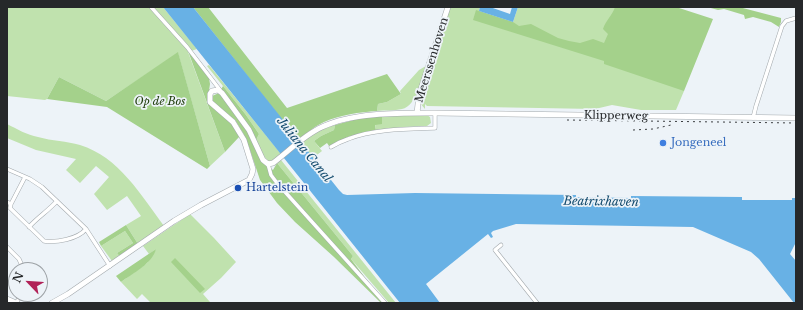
<!DOCTYPE html>
<style>
body{margin:0}
#map{position:relative;width:803px;height:310px;overflow:hidden;background:#edf3f8;font-family:"Libre Baskerville",serif}
canvas{display:block}
.frame{position:absolute;inset:0;border:8px solid #26282a;pointer-events:none}
.north{position:absolute;left:8px;top:262px;width:40px;height:40px;box-sizing:border-box;background:#edf3f8;border:1px solid #9da2a6;border-radius:50%;rotate:295deg;font-size:11px;font-weight:700;line-height:16px;text-align:center;color:#26282a}
.north::after{content:'';display:block;margin:auto;width:14px;height:18px;background:#b12258;clip-path:polygon(50% 0,100% 100%,50% 72%,0 100%)}
</style>
<div id="map">
<canvas width="803" height="310"></canvas>
<div class="frame"></div>
<div class="north">N</div>
</div>
<script>
const context = document.querySelector('canvas').getContext('2d');
context.lineJoin = 'round';
function paint(path, color) {
  context.fillStyle = color;
  context.fill(path, 'evenodd');
}
function trace(path, color, width, dash) {
  context.strokeStyle = color;
  context.lineWidth = width;
  context.lineCap = dash ? 'butt' : 'round';
  context.setLineDash(dash || []);
  context.stroke(path);
}
function label(font, color, halo, rows, align = 'center') {
  context.font = font + ' "Libre Baskerville",serif';
  context.lineWidth = 3.5;
  context.setLineDash([]);
  context.textBaseline = 'middle';
  context.strokeStyle = halo;
  context.fillStyle = color;
  for (const [text, x, y, turn = 0] of rows) {
    context.save();
    context.translate(x, y);
    context.rotate((+turn || 0) * Math.PI / 180);
    context.textAlign = isNaN(turn) ? turn : align;
    if (halo) context.strokeText(text, 0, 0);
    context.fillText(text, 0, 0);
    context.restore();
  }
}
paint(new Path2D(`
 M 7,7 L 163,7 L 197,49 L 188,52 L 225,152 L 210,166 L 178,53 L 106,101 L 59,77 L 47,99 L 45,100 L 7,96 Z
 M 449,7 L 480,7 L 479,11 L 513,22 L 518,7 L 665,7 L 684,91 L 676,110 L 641,110 L 612,105 L 595,109 L 427,106 L 425,104 L 425,109 L 420,103 L 420,97 Z
 M 209,65 L 281,154 L 270,162 C 262,157 260,148 256,140 L 259,134 L 246,115 L 207,66 Z
 M 426,66 C 421,78 417,106 402,109 C 394,111 385,110 377,111 L 378,104 L 387,102 L 401,94 L 400,91 L 419,70 Z
 M 427,115 L 430,117 L 431,123 L 427,126 L 403,127 L 376,131 L 375,124 L 382,123 L 382,116 Z
 M 7,124 C 17,129 27,135 38,137 C 52,141 67,141 80,145 C 119,157 141,195 164,226 L 138,244 L 126,225 L 141,216 L 127,196 L 107,210 L 94,194 L 109,177 L 96,166 L 80,183 L 66,170 L 76,159 L 36,150 L 7,138 Z
 M 335,125 L 334,130 L 321,136 L 314,141 L 322,151 L 313,158 L 301,143 L 319,130 Z
 M 281,160 L 396,303 L 389,303 L 351,259 L 353,256 L 277,163 Z
 M 190,214 L 214,238 L 236,262 L 221,278 L 203,294 L 210,302 L 209,303 L 151,303 L 142,294 L 137,299 L 121,282 L 147,263 L 156,249 L 149,254 L 143,246 Z
 M 125,231 L 133,243 L 117,253 L 120,257 L 112,261 L 101,246 Z`), '#c0e2ae');
paint(new Path2D(`
 M 193,7 L 208,7 L 287,108 L 387,74 L 401,94 L 387,102 L 378,104 L 377,111 C 360,112 340,115 324,122 C 315,126 307,133 298,140 Z
 M 615,7 L 676,7 L 713,19 L 684,91 L 604,64 L 604,61 L 473,20 L 476,10 L 513,22 L 519,26 L 531,24 L 558,38 L 569,41 L 580,43 L 593,39 L 604,43 L 608,34 L 603,29 C 606,20 612,16 615,7 Z
 M 707,7 L 739,7 L 781,18 L 781,22 L 779,27 L 771,22 L 753,17 L 745,19 L 744,15 L 724,9 L 718,10 Z
 M 188,51 L 209,78 L 210,84 L 208,98 L 234,126 L 240,136 L 225,152 Z
 M 178,52 L 210,166 L 207,169 L 107,107 L 47,99 L 59,77 L 106,101 Z
 M 223,86 L 246,115 L 259,134 L 256,140 L 262,162 L 273,170 L 277,163 L 353,256 L 351,259 L 384,303 L 381,303 L 334,257 L 295,222 L 277,203 L 260,180 L 249,147 L 243,133 L 235,120 L 213,103 L 212,96 L 219,93 Z
 M 382,116 L 382,124 L 375,125 L 376,131 L 348,137 L 329,146 L 327,143 L 320,148 L 314,141 L 321,136 L 334,130 L 335,125 L 361,118 Z
 M 126,225 L 138,244 L 120,257 L 117,253 L 133,243 L 125,231 L 101,246 L 99,242 Z
 M 156,249 C 153,263 132,274 121,282 L 116,276 Z
 M 175,258 L 205,289 L 200,293 L 171,262 Z`), '#a4d18b');
paint(new Path2D(`
 M 163,7 L 193,7 L 339,190 L 343,194 L 347,195 L 415,193 L 576,195 L 576,197 L 631,198 L 631,196 L 742,197 L 742,200 L 792,200 L 792,198 L 796,198 L 796,242 L 790,254 L 796,261 L 796,303 L 794,303 L 759,259 L 751,252 L 693,227 L 516,224 L 493,231 L 491,233 L 493,237 L 491,238 L 488,234 L 426,284 L 440,303 L 400,303 Z
 M 480,7 L 490,7 L 510,14 L 512,7 L 518,7 L 513,22 L 479,11 Z`), '#68b1e5');
const street = new Path2D(`
 M 151,7 L 187,47 L 220,90
 M 753,118 L 756,106 L 782,26 L 786,21 L 796,18
 M 331,147 C 336,144 342,141 348,139 C 374,129 407,129 435,128 L 435,113
 M 268,164 L 271,175 L 277,183 L 385,303
 M 7,169 L 30,179 L 42,187 L 86,229 L 110,266
 M 7,202 L 11,204 L 10,208 L 44,241 C 56,243 78,239 86,229
 M 11,204 L 25,177
 M 29,227 C 38,217 48,211 57,201
 M 501,245 L 495,250 L 537,303
 M 7,247 L 19,259 L 24,270
 M 17,303 L 20,294`);
const secondary = new Path2D(`
 M 417,113 L 419,95 L 448,7
 M 7,299 L 16,303
 M 52,303 L 68,294 L 174,221 L 201,205 L 249,180 L 252,174 L 253,169 L 244,140 L 233,122 L 210,102 L 210,94 L 212,91 L 218,90 L 222,93 L 249,130 L 263,160 L 268,164 L 273,163 C 289,151 304,135 322,127 C 353,112 402,113 435,113 L 796,118`);
trace(street, '#a2a8ac', 4.5);
trace(secondary, '#a2a8ac', 6);
trace(street, '#fff', 3.5);
trace(secondary, '#fff', 5);
trace(new Path2D(`
 M 567,120 L 796,123
 M 633,130 L 653,129 L 671,125`), '#3a3c3f', 1, [2, 4]);
for (const [x, y, r, color] of [
 [663,143,4,"#3f7fe0"],
 [238,188,4,"#1a4fb4"]
]) {
  const dot = new Path2D();
  dot.arc(x, y, r, 0, 2 * Math.PI);
  context.fillStyle = color;
  context.fill(dot);
  trace(dot, '#edf3f8', 1.5);
}
label('11px', '#26282a', '#edf3f8', [
 ["Meerssenhoven",432,60,-73],
 ["Klipperweg",616,116,1]
]);
label('italic 11px', '#223f0e', '#edf3f8', [
 ["Op de Bos",160,102]
]);
label('11px', '#366cbe', '#edf3f8', [
 ["Jongeneel",671,143]
], 'left');
label('11px', '#164399', '#edf3f8', [
 ["Hartelstein",246,188]
], 'left');
label('italic 12px', '#134b6e', '#edf3f8', [
 ["Juliana Canal",304,150,51],
 ["Beatrixhaven",601,202,1]
]);
</script>
